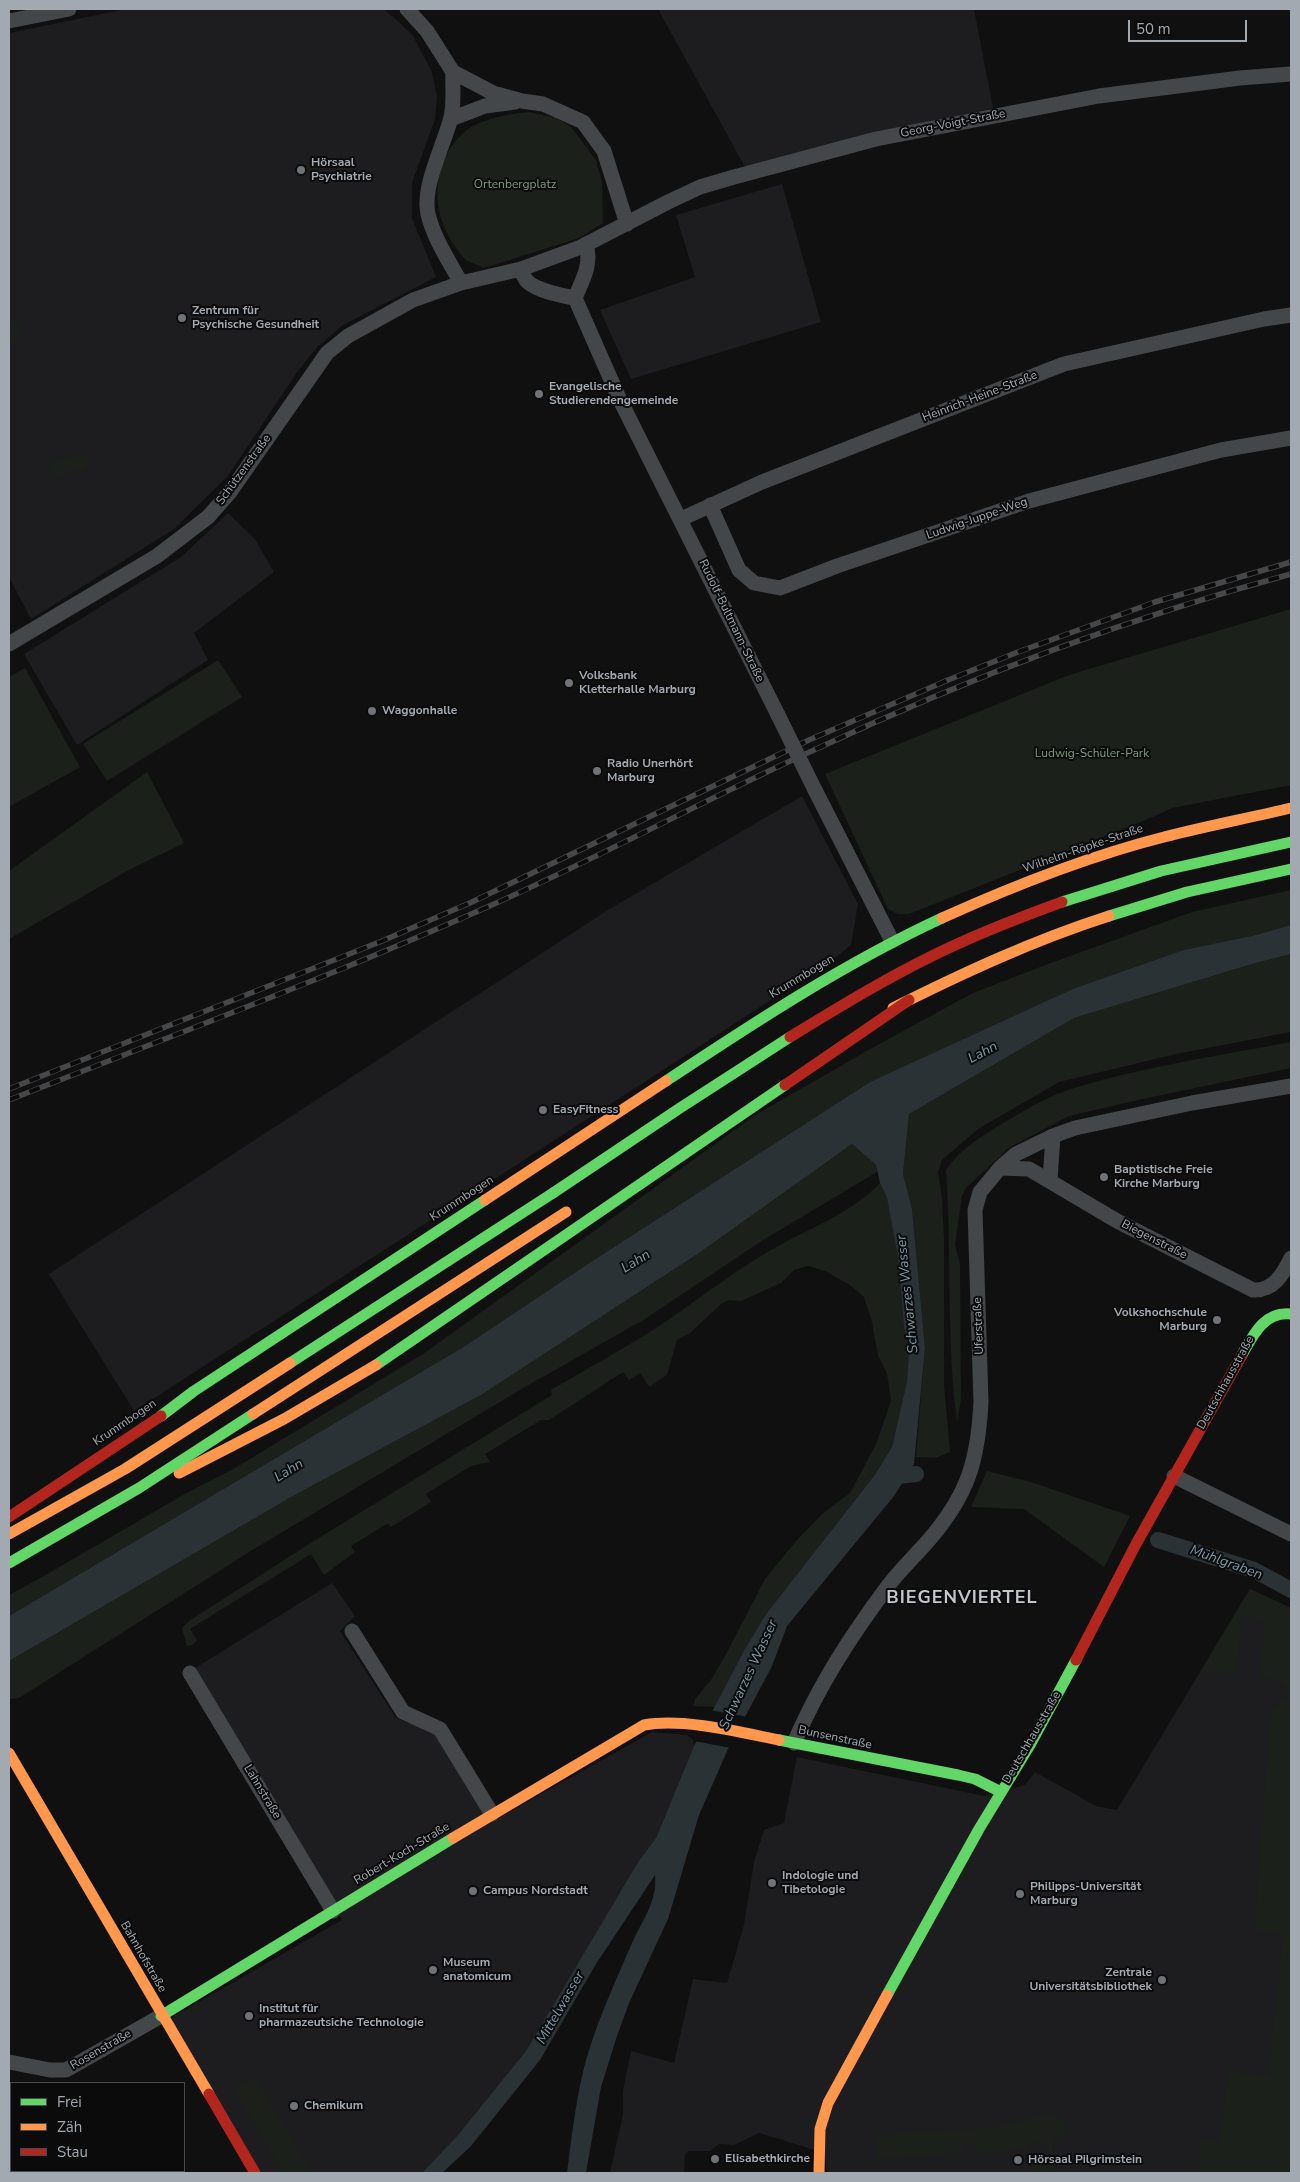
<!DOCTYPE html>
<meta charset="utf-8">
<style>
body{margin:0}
#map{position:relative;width:1300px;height:2182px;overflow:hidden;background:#101011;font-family:"Nunito Sans",sans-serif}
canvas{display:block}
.frame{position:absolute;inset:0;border:10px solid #a2a9b0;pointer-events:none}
.legend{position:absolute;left:10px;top:2082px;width:175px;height:90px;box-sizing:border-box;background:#0b0b0c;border:1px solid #474a4e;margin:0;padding:6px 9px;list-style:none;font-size:15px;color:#a2a9b0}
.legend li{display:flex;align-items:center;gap:10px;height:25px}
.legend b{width:25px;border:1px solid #474a4e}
.scale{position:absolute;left:1128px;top:20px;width:119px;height:22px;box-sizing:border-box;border:2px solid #a2a9b0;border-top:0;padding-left:6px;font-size:15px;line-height:18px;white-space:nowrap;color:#a2a9b0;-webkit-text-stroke:4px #0b0b0c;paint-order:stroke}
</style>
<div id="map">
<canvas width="1300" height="2182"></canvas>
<div class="frame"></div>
<ul class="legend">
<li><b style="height:6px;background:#63d668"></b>Frei</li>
<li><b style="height:6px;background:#ff974d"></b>Zäh</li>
<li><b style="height:6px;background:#b3261e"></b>Stau</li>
</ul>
<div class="scale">50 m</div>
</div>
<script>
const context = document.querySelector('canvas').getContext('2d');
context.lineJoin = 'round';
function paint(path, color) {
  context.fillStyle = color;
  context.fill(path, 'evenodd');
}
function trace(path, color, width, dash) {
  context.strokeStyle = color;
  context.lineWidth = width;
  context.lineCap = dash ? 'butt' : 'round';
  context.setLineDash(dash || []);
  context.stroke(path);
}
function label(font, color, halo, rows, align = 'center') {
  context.font = font + ' "Nunito Sans",sans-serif';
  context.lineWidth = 4;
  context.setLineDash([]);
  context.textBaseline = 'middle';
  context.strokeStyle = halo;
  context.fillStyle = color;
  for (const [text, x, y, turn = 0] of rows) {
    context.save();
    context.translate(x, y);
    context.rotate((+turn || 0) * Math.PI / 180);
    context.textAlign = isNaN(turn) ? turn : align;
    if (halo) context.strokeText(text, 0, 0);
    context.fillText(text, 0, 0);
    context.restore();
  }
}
paint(new Path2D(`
 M 126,9 L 383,9 L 399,22 L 413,36 L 432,72 L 437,96 L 435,119 L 412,183 L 412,218 L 436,277 L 343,325 L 317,347 L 298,371 L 228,476 L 174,529 L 31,619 L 9,577 L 9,33 Z
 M 658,9 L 974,9 L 993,108 L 867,136 L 745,167 Z
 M 782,184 L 821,322 L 631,379 L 600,310 L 695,277 L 676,215 Z
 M 228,513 L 255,539 L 274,572 L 194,633 L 208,660 L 77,745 L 24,654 L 181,557 Z
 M 802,796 L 858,904 L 851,945 L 831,961 L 507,1171 L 134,1411 L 49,1274 L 608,910 Z
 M 332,1583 L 355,1616 L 340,1631 L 396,1718 L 437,1734 L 493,1821 L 652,1732 L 687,1735 L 693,1740 L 694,1746 L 656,1838 L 638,1862 L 526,2051 L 457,2136 L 422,2173 L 261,2173 L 169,2019 L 342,1920 L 192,1670 Z
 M 1250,1589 L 1291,1608 L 1291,2173 L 827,2173 L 825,2153 L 759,2133 L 734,2145 L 719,2144 L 710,2151 L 688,2151 L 685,2154 L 684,2173 L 610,2173 L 623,2114 L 623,2091 L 631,2051 L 674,2063 L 693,1979 L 727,1983 L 744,1925 L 754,1862 L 764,1830 L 784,1823 L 797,1757 L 984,1796 L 1025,1785 L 1035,1772 L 1096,1806 L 1117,1810 Z`), '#1d1d1f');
paint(new Path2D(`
 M 529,112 L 556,118 L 571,127 L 596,160 L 602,183 L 603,223 L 579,238 L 484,268 C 478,265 471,263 466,260 C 461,256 458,249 454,245 C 429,210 432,162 463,133 C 476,120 511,113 529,112 Z
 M 9,317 L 22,329 L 18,338 L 9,348 Z
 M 82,452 L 88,457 L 89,462 L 84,470 L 68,471 L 58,476 L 52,474 L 48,468 L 53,461 C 64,460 71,455 82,452 Z
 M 1291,609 L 1291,785 L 1172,808 L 1153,817 L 909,914 L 898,914 L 888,909 L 825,774 L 1069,675 Z
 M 218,660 L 242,697 L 107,781 L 83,744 Z
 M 25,668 L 80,767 L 9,807 L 9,677 Z
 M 147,772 L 184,843 L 127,871 L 9,939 L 9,871 Z
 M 1291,890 L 1291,925 L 1252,936 L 870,1082 L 597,1258 L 465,1346 L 9,1616 L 9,1595 L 44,1576 L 183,1495 L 235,1468 L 423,1354 L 757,1114 L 872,1048 L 973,993 L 1048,964 L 1192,912 Z
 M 1291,954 L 1291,1032 L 1176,1054 L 1059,1082 L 978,1129 L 942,1160 L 938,1172 L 942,1199 L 944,1238 L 944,1385 L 950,1452 L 936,1458 L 916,1457 L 925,1348 L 912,1209 L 903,1174 L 909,1114 L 1074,1018 L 1252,964 Z
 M 1291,1042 L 1291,1068 L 1138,1100 L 1069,1116 L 1010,1147 L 966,1188 L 962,1196 L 955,1245 L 960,1264 L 961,1399 L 957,1422 C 946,1339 952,1253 946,1170 C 958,1151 979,1138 998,1126 C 1019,1114 1042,1099 1065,1091 C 1136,1068 1217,1056 1291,1042 Z
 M 852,1144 L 876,1165 L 877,1172 L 763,1240 L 645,1319 L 525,1387 L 254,1549 L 19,1698 L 9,1699 L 9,1661 L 293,1496 L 481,1395 L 699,1253 Z
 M 880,1183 L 887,1198 L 893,1224 L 898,1256 L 904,1327 L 909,1350 L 907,1381 L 892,1447 L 874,1476 L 766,1614 L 715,1707 L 693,1706 L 695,1699 L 711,1680 L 724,1658 L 765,1579 L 796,1541 L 822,1514 L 850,1493 L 876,1444 L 891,1401 L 887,1373 L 878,1355 L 871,1318 L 864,1297 L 850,1285 L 825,1271 L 808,1266 L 794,1270 L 781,1283 L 741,1301 L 729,1300 L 721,1304 L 690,1333 L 677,1340 L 667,1375 L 649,1387 L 640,1373 L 629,1380 L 623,1372 L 549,1420 L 541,1420 L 485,1454 L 490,1462 L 471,1466 L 426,1494 L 431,1502 L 391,1527 L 388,1523 L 351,1546 L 355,1552 L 324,1575 L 311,1554 L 190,1629 L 197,1640 L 192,1645 L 187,1646 L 182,1628 L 189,1621 L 309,1544 L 552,1395 L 551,1390 C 585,1370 619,1351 653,1330 C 691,1305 727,1276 766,1253 C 804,1230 850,1215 880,1183 Z
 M 987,1471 L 1031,1482 L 1130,1516 L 1104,1567 L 1024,1509 L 971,1507 Z
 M 1250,1589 L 1291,1608 L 1291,2173 L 1199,2173 L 1198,2141 L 1219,2141 L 1229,2071 L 1268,2076 L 1283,1934 L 1254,1930 L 1270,1719 L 1274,1708 L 1288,1697 L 1288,1688 L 1282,1682 L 1259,1676 L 1265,1619 L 1242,1617 L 1236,1674 L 1200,1672 Z
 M 255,2077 L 312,2173 L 283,2173 L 234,2089 Z
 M 1053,2112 L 1070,2131 L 1052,2140 L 1056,2173 L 1035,2173 L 1034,2162 L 1049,2160 L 1048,2143 L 1026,2144 L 1026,2151 L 1023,2151 L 1023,2148 L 1013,2149 L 1011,2152 L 976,2154 L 975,2144 L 962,2145 L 962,2153 L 877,2159 L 875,2135 L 993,2128 Z`), '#1b201b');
paint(new Path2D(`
 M 1291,925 L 1291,954 L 1252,964 L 1074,1018 L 909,1114 L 903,1174 L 912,1209 L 925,1348 L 914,1464 L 894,1496 L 787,1626 L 772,1666 L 728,1749 L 699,1815 L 668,1919 L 629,2003 L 617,2036 L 601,2087 L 586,2173 L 567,2173 C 573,2126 578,2079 594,2035 C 605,2004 619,1973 632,1943 C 642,1921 658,1900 655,1875 L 596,1964 L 540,2060 L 471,2146 L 442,2173 L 422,2173 L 457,2136 L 526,2051 L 638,1862 L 656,1838 L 694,1746 L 744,1651 L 766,1614 L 874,1476 L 892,1447 L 907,1381 L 909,1350 L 904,1327 L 898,1256 L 887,1198 L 880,1183 L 876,1165 L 852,1144 L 699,1253 L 481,1395 L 293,1496 L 9,1661 L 9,1616 L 465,1346 L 597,1258 L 870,1082 L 1073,989 L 1184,950 L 1252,936 Z`), '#2a3236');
paint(new Path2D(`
 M 710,1710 L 748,1717 L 731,1748 L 694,1741 Z`), '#101011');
trace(new Path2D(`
 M 898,1476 L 916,1474
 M 1158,1540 L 1254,1570 L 1291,1590`), '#2a3236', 16);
trace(new Path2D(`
 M 407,9 L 427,31 L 453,72 L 493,93 L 522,101 L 543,104 L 583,122 L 604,151 L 627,224
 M 9,21 L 69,9
 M 453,72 C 452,87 455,107 450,121 C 443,147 422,187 428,214 C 434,239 449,261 461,283
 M 451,119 L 485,106 L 515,102
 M 586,244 C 592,264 583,279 575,298 L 619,398 L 778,715
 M 521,269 C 522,273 524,277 526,280 C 534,290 563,296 575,298
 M 710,505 L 739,570 L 754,583 L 780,588 L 837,566 L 1029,501 L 1221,450 L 1291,438
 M 681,519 L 762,482 L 1064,364 L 1264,319 L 1291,315
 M 9,644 L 157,556 L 208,517 L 230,492 L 327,353 L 348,336 L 413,300 L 461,283 L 521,269 L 581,247 L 668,202 L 700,187 L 734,177 L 876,139 L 1099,96 L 1240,78 L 1291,74
 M 815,790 L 892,941
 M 1000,1168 L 1029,1169 L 1117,1221 L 1253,1290 C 1274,1291 1283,1274 1291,1258
 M 1050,1180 L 1053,1136
 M 1174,1476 L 1291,1534
 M 352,1631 L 403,1712 L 440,1729 L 492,1814
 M 190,1673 L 333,1911
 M 794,1743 C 819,1685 850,1637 888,1586 C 900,1570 915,1556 928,1541 C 968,1495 978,1461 981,1402 L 975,1210 L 980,1192 L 1000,1168 L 1016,1154 L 1053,1136 L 1075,1128 L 1192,1103 L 1291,1086
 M 9,2062 L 50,2070 L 66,2070 L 161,2016`), '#444749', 15);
trace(new Path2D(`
 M 1062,902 L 1161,871 L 1291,842
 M 1109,916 L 1187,892 L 1291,869
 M 666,1081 C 755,1022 845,963 942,918
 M 553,1193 L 680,1108 L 790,1037
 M 1242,1355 C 1253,1335 1264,1311 1291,1314
 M 376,1365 L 785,1085
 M 161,1416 L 194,1391 L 485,1200
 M 779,1740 L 958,1775 L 975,1779 L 1001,1792
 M 887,1995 L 979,1829 L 1030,1745 L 1076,1660
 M 161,2016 L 453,1838`), '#63d668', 11);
trace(new Path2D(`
 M 942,918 C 1013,886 1089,856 1164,837 C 1206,826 1249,818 1291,808
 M 893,1008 C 963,973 1034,940 1109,916
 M 485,1200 L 666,1081
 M 179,1473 L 284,1419 L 376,1365
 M 9,1753 L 209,2094
 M 453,1838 L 644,1725 C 683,1718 739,1732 779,1740
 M 819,2173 L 820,2129 L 828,2103 L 887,1995`), '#ff974d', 11);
trace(new Path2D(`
 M 790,1037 C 836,1009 883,980 932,956 C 974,935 1018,918 1062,902
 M 785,1085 L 909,1000
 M 9,1517 L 161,1416
 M 1076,1660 L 1136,1544 L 1242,1355
 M 209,2094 L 255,2173`), '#b3261e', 11);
const rail = new Path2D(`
 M 9,1089 L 382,941 L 472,902 L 809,740 L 948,680 L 1018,652 L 1155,602 L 1291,562
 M 9,1100 C 171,1036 335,975 494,904 C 602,856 706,799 814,750 C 968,678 1128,618 1291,574`);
trace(rail, '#464749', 5.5);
trace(rail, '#0b0b0c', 4, [11]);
trace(new Path2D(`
 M 778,715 L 815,790`), '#444749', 15);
trace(new Path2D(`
 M 290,1363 L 553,1193
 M 9,1563 L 139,1488 L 253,1414`), '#63d668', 11);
trace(new Path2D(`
 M 253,1414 L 566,1212
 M 9,1534 L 125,1469 L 290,1363`), '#ff974d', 11);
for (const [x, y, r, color] of [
 [301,170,5,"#6f7378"],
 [182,318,5,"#6f7378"],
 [539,394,5,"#6f7378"],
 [569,683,5,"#6f7378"],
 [372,711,5,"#6f7378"],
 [597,771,5,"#6f7378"],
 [543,1110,5,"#6f7378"],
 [1104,1177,5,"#6f7378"],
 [1217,1320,5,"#6f7378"],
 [772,1883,5,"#6f7378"],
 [473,1891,5,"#6f7378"],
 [1020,1894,5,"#6f7378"],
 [433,1970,5,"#6f7378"],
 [1162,1980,5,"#6f7378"],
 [249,2016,5,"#6f7378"],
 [294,2106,5,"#6f7378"],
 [715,2159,5,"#6f7378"],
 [1018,2160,5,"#6f7378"]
]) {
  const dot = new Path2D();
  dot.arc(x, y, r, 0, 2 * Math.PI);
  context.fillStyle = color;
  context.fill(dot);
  trace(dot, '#0b0b0c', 2);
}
label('12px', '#a2a9b0', '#0b0b0c', [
 ["Georg-Voigt-Straße",953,124,-11],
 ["Heinrich-Heine-Straße",980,397,-21],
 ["Schützenstraße",244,470,-54],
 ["Ludwig-Juppe-Weg",977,519,-19],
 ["Rudolf-Bultmann-Straße",731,621,64],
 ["Wilhelm-Röpke-Straße",1083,849,-19],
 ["Krummbogen",802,977,-31],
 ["Krummbogen",462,1199,-33],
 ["Biegenstraße",1154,1240,27],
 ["Uferstraße",979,1326,-92],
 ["Deutschhausstraße",1226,1383,-61],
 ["Krummbogen",125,1423,-34],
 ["Bunsenstraße",835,1738,12],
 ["Deutschhausstraße",1032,1738,-60],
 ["Lahnstraße",262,1792,59],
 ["Robert-Koch-Straße",402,1854,-31],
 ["Bahnhofstraße",143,1957,60],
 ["Rosenstraße",101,2050,-30]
]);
label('bold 12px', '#a2a9b0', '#0b0b0c', [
 ["Hörsaal",311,163],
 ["Psychiatrie",311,177],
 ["Zentrum für",192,311],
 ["Psychische Gesundheit",192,325],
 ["Evangelische",549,387],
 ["Studierendengemeinde",549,401],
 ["Volksbank",579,676],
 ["Kletterhalle Marburg",579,690],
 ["Waggonhalle",382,711],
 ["Radio Unerhört",607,764],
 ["Marburg",607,778],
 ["EasyFitness",553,1110],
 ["Baptistische Freie",1114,1170],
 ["Kirche Marburg",1114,1184],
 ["Volkshochschule",1207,1313,"right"],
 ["Marburg",1207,1327,"right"],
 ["Indologie und",782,1876],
 ["Tibetologie",782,1890],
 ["Philipps-Universität",1030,1887],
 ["Marburg",1030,1901],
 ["Campus Nordstadt",483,1891],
 ["Museum",443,1963],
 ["anatomicum",443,1977],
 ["Zentrale",1152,1973,"right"],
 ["Universitätsbibliothek",1152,1987,"right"],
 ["Institut für",259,2009],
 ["pharmazeutsiche Technologie",259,2023],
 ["Chemikum",304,2106],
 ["Elisabethkirche",725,2159],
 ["Hörsaal Pilgrimstein",1028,2160]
], 'left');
label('12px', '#7d9a7b', '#0b0b0c', [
 ["Ortenbergplatz",515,185],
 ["Ludwig-Schüler-Park",1092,754]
]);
label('italic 14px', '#7c9aa8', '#0b0b0c', [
 ["Lahn",983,1053,-28],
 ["Lahn",636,1262,-32],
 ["Schwarzes Wasser",908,1294,-96],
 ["Lahn",289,1471,-32],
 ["Mühlgraben",1226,1563,20],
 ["Schwarzes Wasser",749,1675,-65],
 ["Mittelwasser",561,2008,-60]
]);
context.letterSpacing = '1px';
label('bold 18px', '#c3c7cd', '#0b0b0c', [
 ["BIEGENVIERTEL",962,1599]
]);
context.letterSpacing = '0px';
</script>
